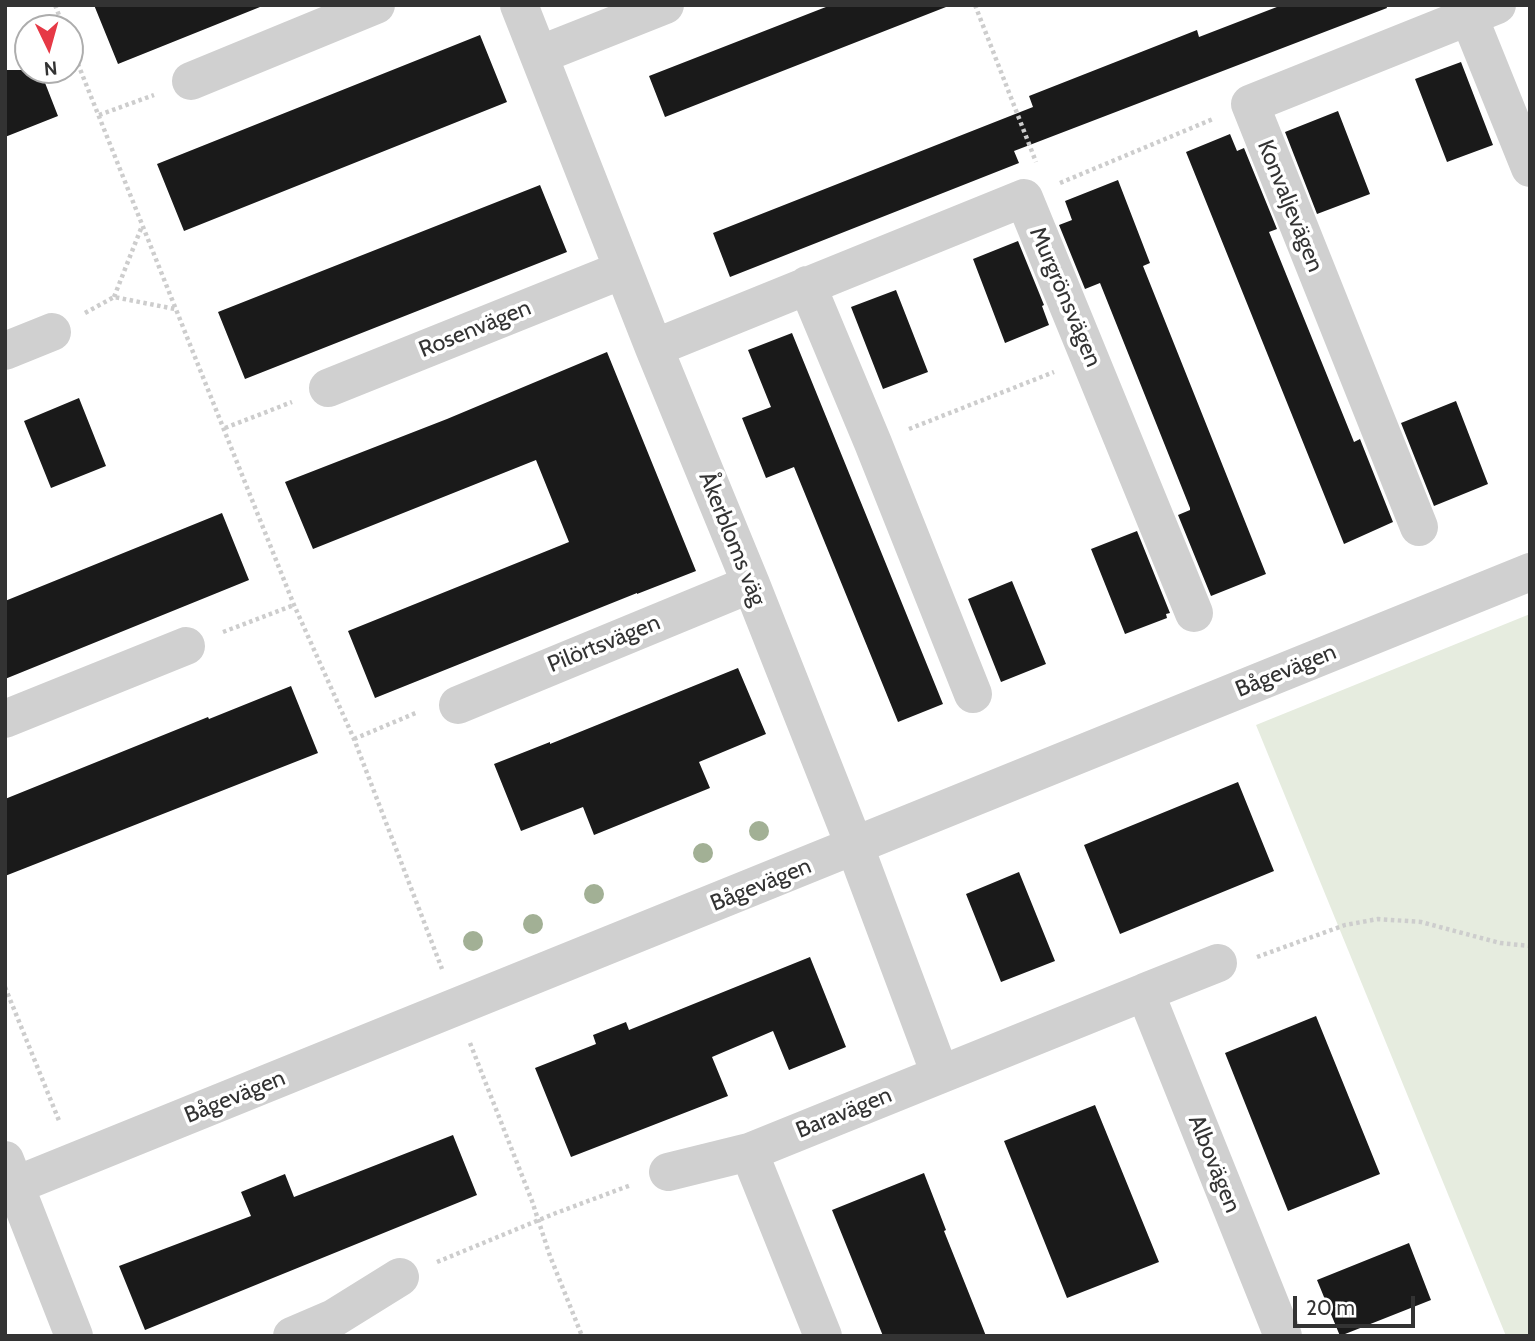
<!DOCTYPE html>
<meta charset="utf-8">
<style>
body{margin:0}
#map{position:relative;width:1535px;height:1341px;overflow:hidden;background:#fff;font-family:Cabin,sans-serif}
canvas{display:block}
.frame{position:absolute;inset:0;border:7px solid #333;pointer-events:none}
.north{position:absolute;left:14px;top:14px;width:70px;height:70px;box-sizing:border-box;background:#fff;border:2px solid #adadad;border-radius:50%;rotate:175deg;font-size:19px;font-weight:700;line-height:28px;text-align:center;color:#333}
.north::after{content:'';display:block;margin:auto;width:24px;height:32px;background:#e63946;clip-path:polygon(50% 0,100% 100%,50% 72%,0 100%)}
.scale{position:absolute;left:1293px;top:1296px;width:122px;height:32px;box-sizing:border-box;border:4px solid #333;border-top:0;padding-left:9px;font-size:21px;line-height:24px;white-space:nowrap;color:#333;-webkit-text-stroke:5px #fff;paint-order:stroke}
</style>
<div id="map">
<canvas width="1535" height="1341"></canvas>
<div class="frame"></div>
<div class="north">N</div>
<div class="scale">20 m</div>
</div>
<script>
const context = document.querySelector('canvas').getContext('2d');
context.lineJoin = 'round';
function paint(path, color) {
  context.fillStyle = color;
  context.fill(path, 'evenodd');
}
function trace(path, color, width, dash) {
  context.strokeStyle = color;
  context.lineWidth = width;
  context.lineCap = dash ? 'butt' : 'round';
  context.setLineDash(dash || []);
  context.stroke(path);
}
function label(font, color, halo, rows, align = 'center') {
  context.font = font + ' Cabin,sans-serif';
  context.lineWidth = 7;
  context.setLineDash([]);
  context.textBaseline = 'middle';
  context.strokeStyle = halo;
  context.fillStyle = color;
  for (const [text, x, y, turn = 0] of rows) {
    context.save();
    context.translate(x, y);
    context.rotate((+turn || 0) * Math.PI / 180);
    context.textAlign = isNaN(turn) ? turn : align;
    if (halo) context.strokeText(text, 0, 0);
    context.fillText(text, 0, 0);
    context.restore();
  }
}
paint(new Path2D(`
 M 1530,614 L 1530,1336 L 1506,1336 L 1256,725 Z`), '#e6ecdf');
paint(new Path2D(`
 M 94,5 L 259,5 L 260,7 L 118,64 Z
 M 831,5 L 946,5 L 946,7 L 665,117 L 649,76 Z
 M 1282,5 L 1386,5 L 1387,8 L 1014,151 L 1019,163 L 730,277 L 713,233 L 1033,107 L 1029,96 L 1197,30 L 1199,37 Z
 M 480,35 L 507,102 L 184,231 L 157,164 Z
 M 1461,62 L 1493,145 L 1447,162 L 1415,79 Z
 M 5,70 L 40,70 L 58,116 L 5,137 Z
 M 1338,111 L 1370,194 L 1317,214 L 1285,132 Z
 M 1230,134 L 1237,151 L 1244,148 L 1277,229 L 1269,232 L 1354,442 L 1360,439 L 1393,522 L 1344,544 L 1186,152 Z
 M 1118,180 L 1150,263 L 1143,266 L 1266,574 L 1211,596 L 1178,515 L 1190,510 L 1190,508 L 1100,283 L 1085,289 L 1059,225 L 1072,220 L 1065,201 Z
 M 540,185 L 567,252 L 245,379 L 218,312 Z
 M 1018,241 L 1044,305 L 1042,306 L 1049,325 L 1005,343 L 973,259 Z
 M 896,290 L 928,372 L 883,389 L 851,307 Z
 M 792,333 L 943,704 L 898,722 L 794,467 L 766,478 L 742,418 L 771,407 L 748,350 Z
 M 607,352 L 696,571 L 637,594 L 637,593 L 375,698 L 348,631 L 569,542 L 536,460 L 313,549 L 285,482 L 447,419 Z
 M 79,398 L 106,466 L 51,488 L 24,421 Z
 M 1456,401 L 1488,484 L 1434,506 L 1401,423 Z
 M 222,513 L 249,580 L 5,679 L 5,601 Z
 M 1137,531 L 1170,613 L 1166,614 L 1167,618 L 1125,634 L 1091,549 Z
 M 1012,581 L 1046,664 L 1001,682 L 968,599 Z
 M 738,668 L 766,734 L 699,762 L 710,788 L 594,835 L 583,807 L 521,831 L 494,764 L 550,742 L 550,744 Z
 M 291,686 L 318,753 L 5,876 L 5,799 L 208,717 L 209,719 Z
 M 1238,782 L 1274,871 L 1120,934 L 1084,845 Z
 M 1019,872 L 1055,961 L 1001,982 L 966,894 Z
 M 810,957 L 846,1047 L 789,1070 L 773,1031 L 712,1057 L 728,1096 L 571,1157 L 535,1068 L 596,1044 L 593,1035 L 626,1022 L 629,1030 Z
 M 1316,1016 L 1380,1174 L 1288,1211 L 1225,1053 Z
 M 1095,1105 L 1159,1262 L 1067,1298 L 1004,1141 Z
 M 453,1135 L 477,1195 L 145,1330 L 119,1266 L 251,1216 L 241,1192 L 285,1174 L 294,1197 Z
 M 924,1173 L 946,1230 L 944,1231 L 986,1336 L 883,1336 L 832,1210 Z
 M 1409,1243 L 1431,1300 L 1340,1336 L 1317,1280 Z`), '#1a1a1a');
trace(new Path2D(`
 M 55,5 L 64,28
 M 975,5 L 1036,162
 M 70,44 L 294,605 L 354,739 L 442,969
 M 99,115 L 154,95
 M 1060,183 L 1213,119
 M 114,297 L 142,226
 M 85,313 L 114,297 L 175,309
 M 225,428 L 292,402
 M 909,429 L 1054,372
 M 223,632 L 294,605
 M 354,739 L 418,712
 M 1257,957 L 1345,925 L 1378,919 L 1421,922 L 1500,943 L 1530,946
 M 5,987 L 60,1123
 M 470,1043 L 532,1201 L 550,1256 L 582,1336
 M 437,1262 L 556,1213 L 631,1185`), '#cdcdcd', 4.5, [3.5, 3.5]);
trace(new Path2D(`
 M 519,5 L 654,348 L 751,584 L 855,847 L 940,1074
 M 1469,17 L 1530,168
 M 539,55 L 665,5
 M 191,81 L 376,5
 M 807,285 L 873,443 L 973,694
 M 654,348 L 1024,198 L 1194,613
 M 5,351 L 52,332
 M 328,388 L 622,270
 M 1419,527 L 1250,104 L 1497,5
 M 458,705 L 751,584
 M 5,719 L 186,646
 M 1145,992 L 1218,963
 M 5,1160 L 74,1336
 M 668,1172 L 749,1152
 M 16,1185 L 1530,572
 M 292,1336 L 334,1318 L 400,1277
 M 823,1336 L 749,1152 L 1145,992 L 1283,1336`), '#d0d0d0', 38);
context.fillStyle = '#a2b095';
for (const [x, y] of [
 [759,831],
 [703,853],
 [594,894],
 [533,924],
 [473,941]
]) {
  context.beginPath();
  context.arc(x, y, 10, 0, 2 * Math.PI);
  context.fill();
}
label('23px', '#333', '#fff', [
 ["Konvaljevägen",1290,206,68],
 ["Murgrönsvägen",1065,297,67],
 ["Rosenvägen",475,329,-22],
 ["Åkerbloms väg",732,539,68],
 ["Pilörtsvägen",604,644,-22],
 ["Bågevägen",1286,671,-22],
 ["Bågevägen",761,885,-22],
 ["Bågevägen",235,1097,-22],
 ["Baravägen",844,1113,-22],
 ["Albovägen",1214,1164,68]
]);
</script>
